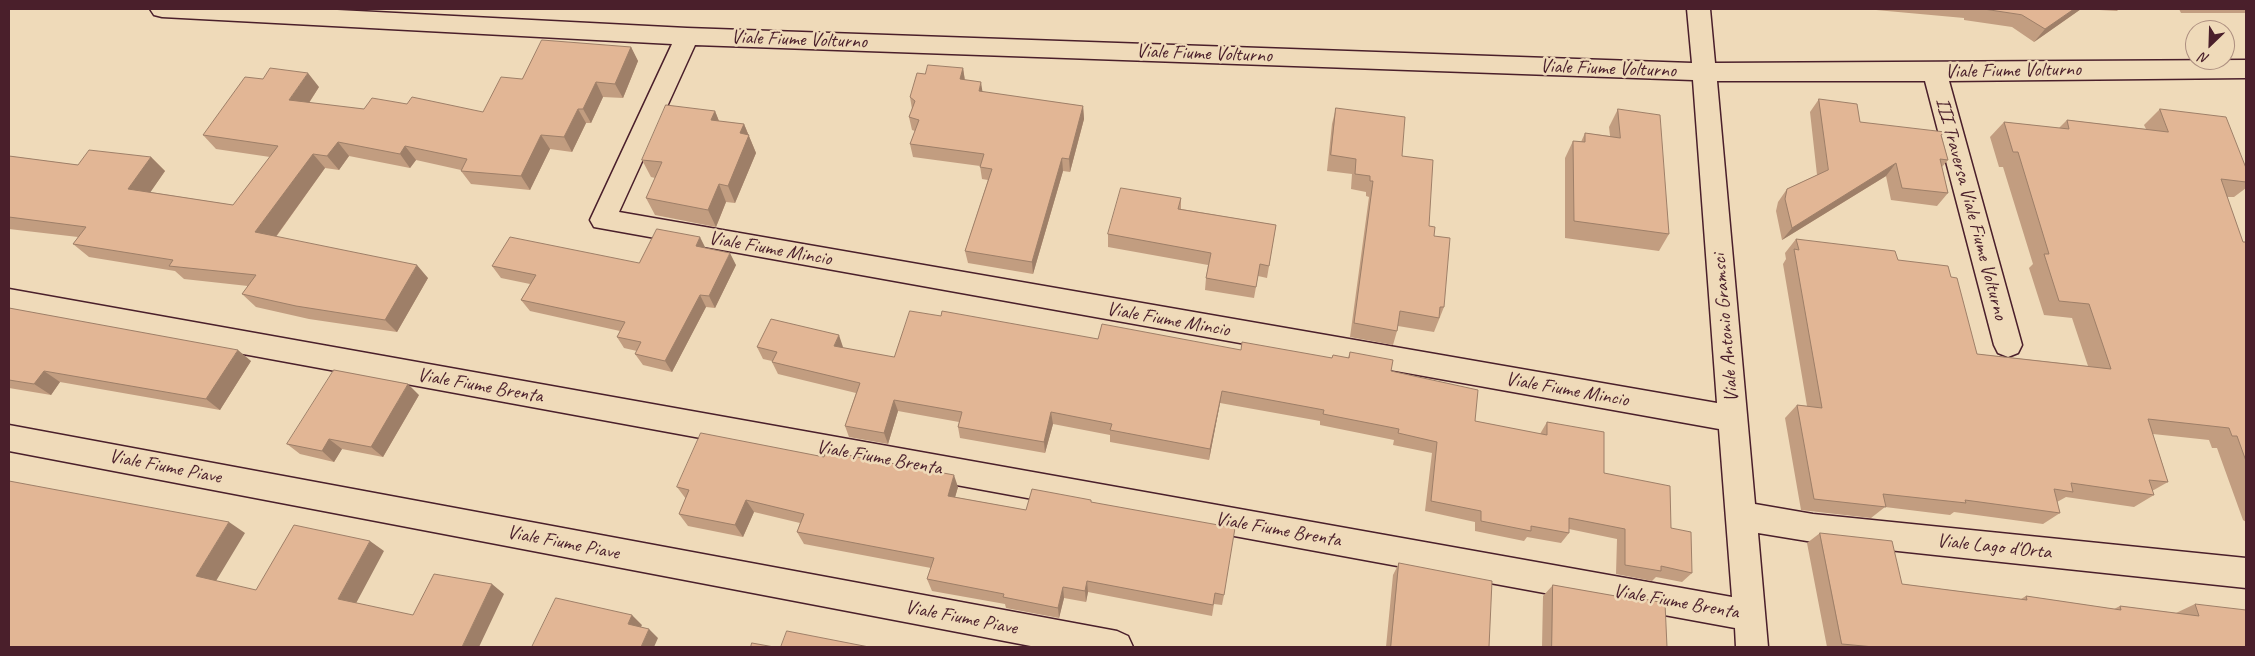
<!DOCTYPE html>
<style>
body{margin:0}
#map{position:relative;width:2255px;height:656px;overflow:hidden;background:#efdab9;font-family:Caveat,sans-serif}
canvas{display:block}
.frame{position:absolute;inset:0;border:10px solid #4a1f2b;pointer-events:none}
.north{position:absolute;left:2185px;top:20px;width:50px;height:50px;box-sizing:border-box;background:#efdab9;border:1px solid #ad8f80;border-radius:50%;rotate:204deg;font-size:14px;font-weight:700;line-height:20px;text-align:center;color:#4a1f2b}
.north::after{content:'';display:block;margin:auto;width:18px;height:22px;background:#4a1f2b;clip-path:polygon(50% 0,100% 100%,50% 72%,0 100%)}
</style>
<div id="map">
<canvas width="2255" height="656"></canvas>
<div class="frame"></div>
<div class="north">N</div>
</div>
<script>
const context = document.querySelector('canvas').getContext('2d');
context.lineJoin = 'round';
function trace(path, color, width, dash) {
  context.strokeStyle = color;
  context.lineWidth = width;
  context.lineCap = dash ? 'butt' : 'round';
  context.setLineDash(dash || []);
  context.stroke(path);
}
function paint(path, color) {
  context.fillStyle = color;
  context.fill(path, 'evenodd');
}
function label(font, color, halo, rows, align = 'center') {
  context.font = font + ' Caveat,sans-serif';
  context.lineWidth = 5;
  context.setLineDash([]);
  context.textBaseline = 'middle';
  context.strokeStyle = halo;
  context.fillStyle = color;
  for (const [text, x, y, turn = 0] of rows) {
    context.save();
    context.translate(x, y);
    context.rotate((+turn || 0) * Math.PI / 180);
    context.textAlign = isNaN(turn) ? turn : align;
    if (halo) context.strokeText(text, 0, 0);
    context.fillText(text, 0, 0);
    context.restore();
  }
}
const minor = new Path2D(`
 M 150,9 L 318,9 L 687,28 L 1692,63 L 1687,9 L 1710,9 L 1715,63 L 2246,60 L 2246,78 L 1949,81 L 2022,345 L 2018,353 L 2008,357 L 1998,353 L 1994,345 L 1925,81 L 1717,81 L 1755,504 L 1813,514 L 2246,558 L 2246,588 L 1813,542 L 1758,533 L 1768,647 L 1736,647 L 1735,628 L 9,311 L 9,289 L 1732,597 L 1719,429 L 594,227 L 590,220 L 672,44 L 162,17 L 154,15 ZM 695,45 L 1693,80 L 1717,403 L 619,212 Z
 M 9,425 L 1117,631 L 1128,636 L 1133,647 L 1036,647 L 9,451 Z`);
trace(minor, '#4a1f2b', 3);
paint(minor, '#efdab9');
paint(new Path2D(`
 M 1876,9 L 2081,9 L 2034,42 L 2012,27 L 1964,20 L 1964,18 L 1876,10 Z
 M 2082,9 L 2119,9 L 2117,11 Z
 M 2179,9 L 2246,9 L 2246,13 L 2181,13 Z
 M 631,47 L 638,61 L 623,98 L 603,97 L 591,123 L 586,123 L 572,152 L 550,149 L 530,190 L 471,184 L 461,171 L 461,170 L 416,160 L 410,168 L 349,156 L 339,170 L 325,168 L 276,237 L 428,278 L 397,332 L 309,319 L 256,307 L 242,294 L 248,286 L 184,279 L 175,271 L 89,257 L 73,244 L 78,237 L 9,229 L 9,156 L 78,165 L 151,157 L 165,171 L 150,192 L 233,205 L 270,157 L 216,149 L 203,135 L 319,87 L 309,103 L 364,109 L 407,104 L 483,112 L 522,79 Z
 M 963,68 L 965,80 L 983,92 L 1083,106 L 1084,119 L 1070,172 L 1063,171 L 1033,274 L 968,263 L 965,251 L 988,180 L 982,179 L 980,166 L 913,157 L 910,144 L 915,131 L 912,130 L 909,117 L 912,109 L 910,97 L 925,74 Z
 M 1819,99 L 1860,122 L 1942,137 L 1948,160 L 1942,167 L 1948,193 L 1937,206 L 1891,200 L 1886,176 L 1782,240 L 1776,211 L 1778,202 L 1787,189 L 1817,175 L 1810,112 Z
 M 1336,108 L 1402,156 L 1429,226 L 1434,236 L 1444,307 L 1434,332 L 1398,326 L 1397,331 L 1393,345 L 1350,337 L 1369,197 L 1366,196 L 1366,192 L 1351,189 L 1352,174 L 1327,171 L 1332,124 Z
 M 1618,109 L 1669,234 L 1659,251 L 1565,238 L 1565,158 L 1573,141 L 1581,142 L 1585,133 L 1610,136 L 1609,127 Z
 M 2160,109 L 2246,168 L 2246,188 L 2234,197 L 2227,197 L 2243,242 L 2246,242 L 2246,522 L 2243,520 L 2217,448 L 2212,448 L 2209,440 L 2153,434 L 2168,482 L 2152,491 L 2154,495 L 2134,507 L 2066,497 L 2057,502 L 2060,513 L 2043,524 L 1954,512 L 1950,515 L 1885,507 L 1871,518 L 1801,510 L 1785,418 L 1797,405 L 1807,406 L 1783,264 L 1786,259 L 1785,253 L 1796,239 L 1898,260 L 1951,277 L 1977,354 L 2088,366 L 2072,318 L 2044,315 L 2029,268 L 2033,264 L 2003,167 L 1999,167 L 1990,137 L 2004,122 L 2059,128 L 2067,120 L 2146,129 L 2144,125 Z
 M 715,111 L 719,121 L 744,124 L 756,153 L 735,203 L 726,202 L 716,227 L 655,215 L 646,198 L 655,178 L 651,177 L 642,160 Z
 M 1181,198 L 1181,209 L 1276,225 L 1267,278 L 1258,276 L 1254,298 L 1205,290 L 1206,278 L 1208,265 L 1108,247 L 1108,234 Z
 M 706,248 L 736,265 L 715,308 L 706,307 L 672,372 L 643,365 L 635,354 L 637,351 L 624,348 L 617,337 L 620,331 L 530,311 L 521,300 L 530,284 L 501,278 L 492,266 L 639,263 Z
 M 9,308 L 251,361 L 220,410 L 60,382 L 51,395 L 9,388 Z
 M 941,316 L 1098,339 L 1241,350 L 1332,358 L 1348,358 L 1350,352 L 1391,371 L 1475,421 L 1540,434 L 1547,422 L 1604,473 L 1671,528 L 1692,573 L 1682,582 L 1656,577 L 1652,581 L 1616,574 L 1617,539 L 1569,529 L 1569,533 L 1561,543 L 1527,537 L 1524,541 L 1475,531 L 1475,522 L 1425,511 L 1432,453 L 1393,445 L 1394,440 L 1320,425 L 1320,421 L 1220,403 L 1209,460 L 1110,442 L 1110,435 L 1053,424 L 1045,453 L 960,438 L 958,427 L 959,422 L 898,411 L 888,444 L 849,437 L 845,426 L 856,393 L 778,374 L 772,362 L 772,361 L 763,359 L 757,347 L 843,347 L 843,348 L 894,357 Z
 M 419,395 L 383,457 L 342,449 L 334,462 L 300,454 L 287,444 Z
 M 677,487 L 958,487 L 955,497 L 1026,510 L 1091,502 L 1224,595 L 1222,605 L 1214,604 L 1212,616 L 1088,592 L 1086,602 L 1064,598 L 1059,618 L 1006,608 L 1005,604 L 932,591 L 927,579 L 931,568 L 804,544 L 797,532 L 800,523 L 754,512 L 743,537 L 688,526 L 679,514 L 686,499 Z
 M 1820,533 L 1902,584 L 2021,599 L 2026,596 L 2114,609 L 2120,606 L 2176,613 L 2195,604 L 2246,647 L 1827,647 L 1807,543 Z
 M 1399,563 L 1489,647 L 1386,647 L 1393,575 Z
 M 1553,585 L 1626,598 L 1627,596 L 1667,647 L 1542,647 L 1543,596 Z`), '#c29d80');
paint(new Path2D(`
 M 2074,9 L 2081,9 L 2034,42 L 2045,29 Z
 M 631,47 L 638,61 L 623,98 L 615,84 Z
 M 963,68 L 965,82 L 960,79 Z
 M 308,73 L 319,87 L 301,115 L 289,100 Z
 M 596,82 L 603,97 L 591,123 L 583,109 Z
 M 981,82 L 983,95 L 979,91 Z
 M 1083,106 L 1084,119 L 1070,172 L 1069,159 Z
 M 578,109 L 586,123 L 572,152 L 564,137 Z
 M 715,111 L 722,129 L 711,120 Z
 M 744,124 L 756,153 L 735,203 L 728,186 L 740,133 Z
 M 541,135 L 550,149 L 530,190 L 521,176 Z
 M 338,142 L 349,156 L 339,170 L 327,156 Z
 M 405,146 L 416,160 L 410,168 L 400,154 Z
 M 313,154 L 325,168 L 269,246 L 255,232 Z
 M 151,157 L 165,171 L 143,203 L 128,189 Z
 M 1062,158 L 1063,171 L 1033,274 L 1032,262 Z
 M 1896,163 L 1886,176 L 1782,240 L 1792,228 Z
 M 719,184 L 726,202 L 716,227 L 708,210 Z
 M 700,237 L 706,249 L 696,246 Z
 M 730,253 L 736,265 L 715,308 L 709,296 Z
 M 417,265 L 428,278 L 397,332 L 385,320 Z
 M 700,295 L 706,307 L 672,372 L 665,361 Z
 M 839,335 L 843,347 L 838,358 L 834,346 Z
 M 238,350 L 251,361 L 220,410 L 206,399 Z
 M 44,371 L 60,382 L 51,395 L 34,384 Z
 M 408,384 L 419,395 L 383,457 L 371,447 Z
 M 1222,391 L 1220,403 L 1209,460 L 1210,449 Z
 M 894,400 L 898,411 L 888,444 L 884,433 Z
 M 1051,412 L 1053,424 L 1045,453 L 1044,442 Z
 M 329,439 L 342,449 L 334,462 L 322,451 Z
 M 954,475 L 958,487 L 952,508 L 948,496 Z
 M 746,500 L 754,512 L 743,537 L 735,525 Z
 M 229,522 L 245,533 L 213,586 L 196,576 Z
 M 370,541 L 384,551 L 353,609 L 338,599 Z
 M 1087,581 L 1088,592 L 1086,602 L 1085,591 Z
 M 492,584 L 504,594 L 479,647 L 462,647 Z
 M 1063,587 L 1064,598 L 1059,618 L 1058,608 Z
 M 632,615 L 642,625 L 638,633 L 628,624 Z
 M 649,629 L 658,638 L 654,647 L 641,647 Z`), '#9e7f68');
const building = new Path2D(`
 M 1984,9 L 2074,9 L 2045,29 L 2022,15 Z
 M 542,40 L 631,47 L 615,84 L 596,82 L 583,109 L 578,109 L 564,137 L 541,135 L 521,176 L 461,171 L 467,159 L 405,146 L 400,154 L 338,142 L 327,156 L 313,154 L 255,232 L 417,265 L 385,320 L 296,306 L 242,294 L 256,275 L 169,266 L 173,260 L 73,244 L 86,227 L 9,217 L 9,156 L 78,165 L 89,150 L 151,157 L 128,189 L 233,205 L 278,146 L 203,135 L 245,77 L 263,79 L 270,68 L 308,73 L 289,100 L 364,109 L 372,98 L 407,104 L 412,97 L 483,112 L 501,77 L 522,79 Z
 M 928,65 L 963,68 L 960,79 L 981,82 L 979,91 L 1083,106 L 1069,159 L 1062,158 L 1032,262 L 965,251 L 992,169 L 980,167 L 984,154 L 910,144 L 919,120 L 909,117 L 915,101 L 910,97 L 917,73 L 925,74 Z
 M 1819,99 L 1857,104 L 1860,122 L 1945,132 L 1941,135 L 1948,160 L 1940,159 L 1948,193 L 1902,188 L 1896,163 L 1792,228 L 1785,199 L 1787,189 L 1828,170 Z
 M 666,105 L 715,111 L 711,120 L 744,124 L 740,133 L 749,135 L 728,186 L 719,184 L 708,210 L 646,198 L 662,162 L 642,160 Z
 M 1336,108 L 1405,117 L 1402,156 L 1433,160 L 1429,226 L 1435,227 L 1434,236 L 1450,238 L 1444,307 L 1440,307 L 1439,318 L 1400,311 L 1397,331 L 1354,323 L 1373,181 L 1370,181 L 1370,176 L 1355,174 L 1356,159 L 1331,155 Z
 M 1618,109 L 1660,115 L 1669,234 L 1574,221 L 1573,141 L 1585,142 L 1585,133 L 1620,138 Z
 M 2160,109 L 2226,117 L 2246,168 L 2246,182 L 2221,179 L 2243,242 L 2246,242 L 2246,461 L 2237,436 L 2232,436 L 2229,428 L 2148,419 L 2168,482 L 2149,480 L 2154,495 L 2071,483 L 2073,492 L 2054,489 L 2060,513 L 1965,500 L 1966,503 L 1883,494 L 1886,507 L 1814,499 L 1797,405 L 1822,408 L 1794,249 L 1799,250 L 1796,239 L 1895,251 L 1898,260 L 1948,266 L 1951,277 L 1957,278 L 1977,354 L 2111,369 L 2089,304 L 2059,301 L 2044,254 L 2049,254 L 2018,152 L 2013,152 L 2004,122 L 2069,129 L 2067,120 L 2168,132 Z
 M 1121,188 L 1181,198 L 1178,209 L 1276,225 L 1269,266 L 1260,264 L 1256,287 L 1206,278 L 1211,253 L 1108,234 Z
 M 657,229 L 700,237 L 696,246 L 730,253 L 709,296 L 700,295 L 665,361 L 635,354 L 641,342 L 617,337 L 625,322 L 521,300 L 536,275 L 492,266 L 510,237 L 639,263 Z
 M 9,308 L 238,350 L 206,399 L 44,371 L 34,384 L 9,380 Z
 M 910,311 L 941,316 L 942,311 L 1098,339 L 1102,324 L 1241,350 L 1242,342 L 1332,358 L 1333,355 L 1349,358 L 1350,352 L 1393,360 L 1391,371 L 1478,390 L 1475,421 L 1547,435 L 1547,422 L 1604,432 L 1604,473 L 1670,486 L 1671,528 L 1691,532 L 1692,573 L 1661,566 L 1661,571 L 1625,565 L 1625,529 L 1569,518 L 1569,533 L 1531,526 L 1531,531 L 1481,521 L 1481,511 L 1431,501 L 1437,442 L 1398,433 L 1399,429 L 1323,414 L 1324,410 L 1222,391 L 1210,449 L 1110,430 L 1112,424 L 1051,412 L 1044,442 L 958,427 L 962,412 L 894,400 L 884,433 L 845,426 L 860,383 L 772,362 L 777,352 L 757,347 L 771,319 L 839,335 L 834,346 L 894,357 Z
 M 334,370 L 408,384 L 371,447 L 329,439 L 322,451 L 287,444 Z
 M 701,433 L 824,457 L 826,451 L 954,475 L 948,496 L 1026,510 L 1032,489 L 1091,500 L 1091,502 L 1235,528 L 1224,595 L 1215,593 L 1213,605 L 1087,581 L 1085,591 L 1063,587 L 1058,608 L 1003,597 L 1004,594 L 927,579 L 934,558 L 797,532 L 804,514 L 746,500 L 735,525 L 679,514 L 689,490 L 677,487 Z
 M 9,481 L 229,522 L 196,576 L 256,590 L 294,525 L 370,541 L 338,599 L 413,615 L 434,574 L 492,584 L 462,647 L 9,647 Z
 M 1820,533 L 1892,541 L 1902,584 L 2027,600 L 2026,596 L 2121,610 L 2120,606 L 2199,616 L 2195,604 L 2246,610 L 2246,647 L 1874,647 L 1842,644 Z
 M 1399,563 L 1492,581 L 1489,647 L 1391,647 Z
 M 1553,585 L 1627,598 L 1627,596 L 1665,603 L 1667,647 L 1552,647 Z
 M 556,598 L 632,615 L 628,624 L 649,629 L 641,647 L 532,647 Z
 M 787,631 L 869,647 L 781,647 Z
 M 752,643 L 774,647 L 751,647 Z`);
paint(building, '#e2b695');
trace(building, '#9e7f68', 1);
label('20px', '#4a1f2b', '#efdab9', [
 ["Viale Fiume Volturno",799,40,2],
 ["Viale Fiume Volturno",1204,54,2],
 ["Viale Fiume Volturno",1608,69,2],
 ["Viale Fiume Volturno",2013,71,-1],
 ["III Traversa Viale Fiume Volturno",1971,209,75],
 ["Viale Fiume Mincio",770,249,10],
 ["Viale Fiume Mincio",1168,320,10],
 ["Viale Antonio Gramsci",1726,328,-95],
 ["Viale Fiume Brenta",480,386,10],
 ["Viale Fiume Mincio",1567,390,10],
 ["Viale Fiume Brenta",879,458,10],
 ["Viale Fiume Piave",165,467,11],
 ["Viale Fiume Brenta",1278,530,10],
 ["Viale Fiume Piave",563,543,11],
 ["Viale Lago d'Orta",1994,547,6],
 ["Viale Fiume Brenta",1676,602,10],
 ["Viale Fiume Piave",961,618,11]
]);
</script>
